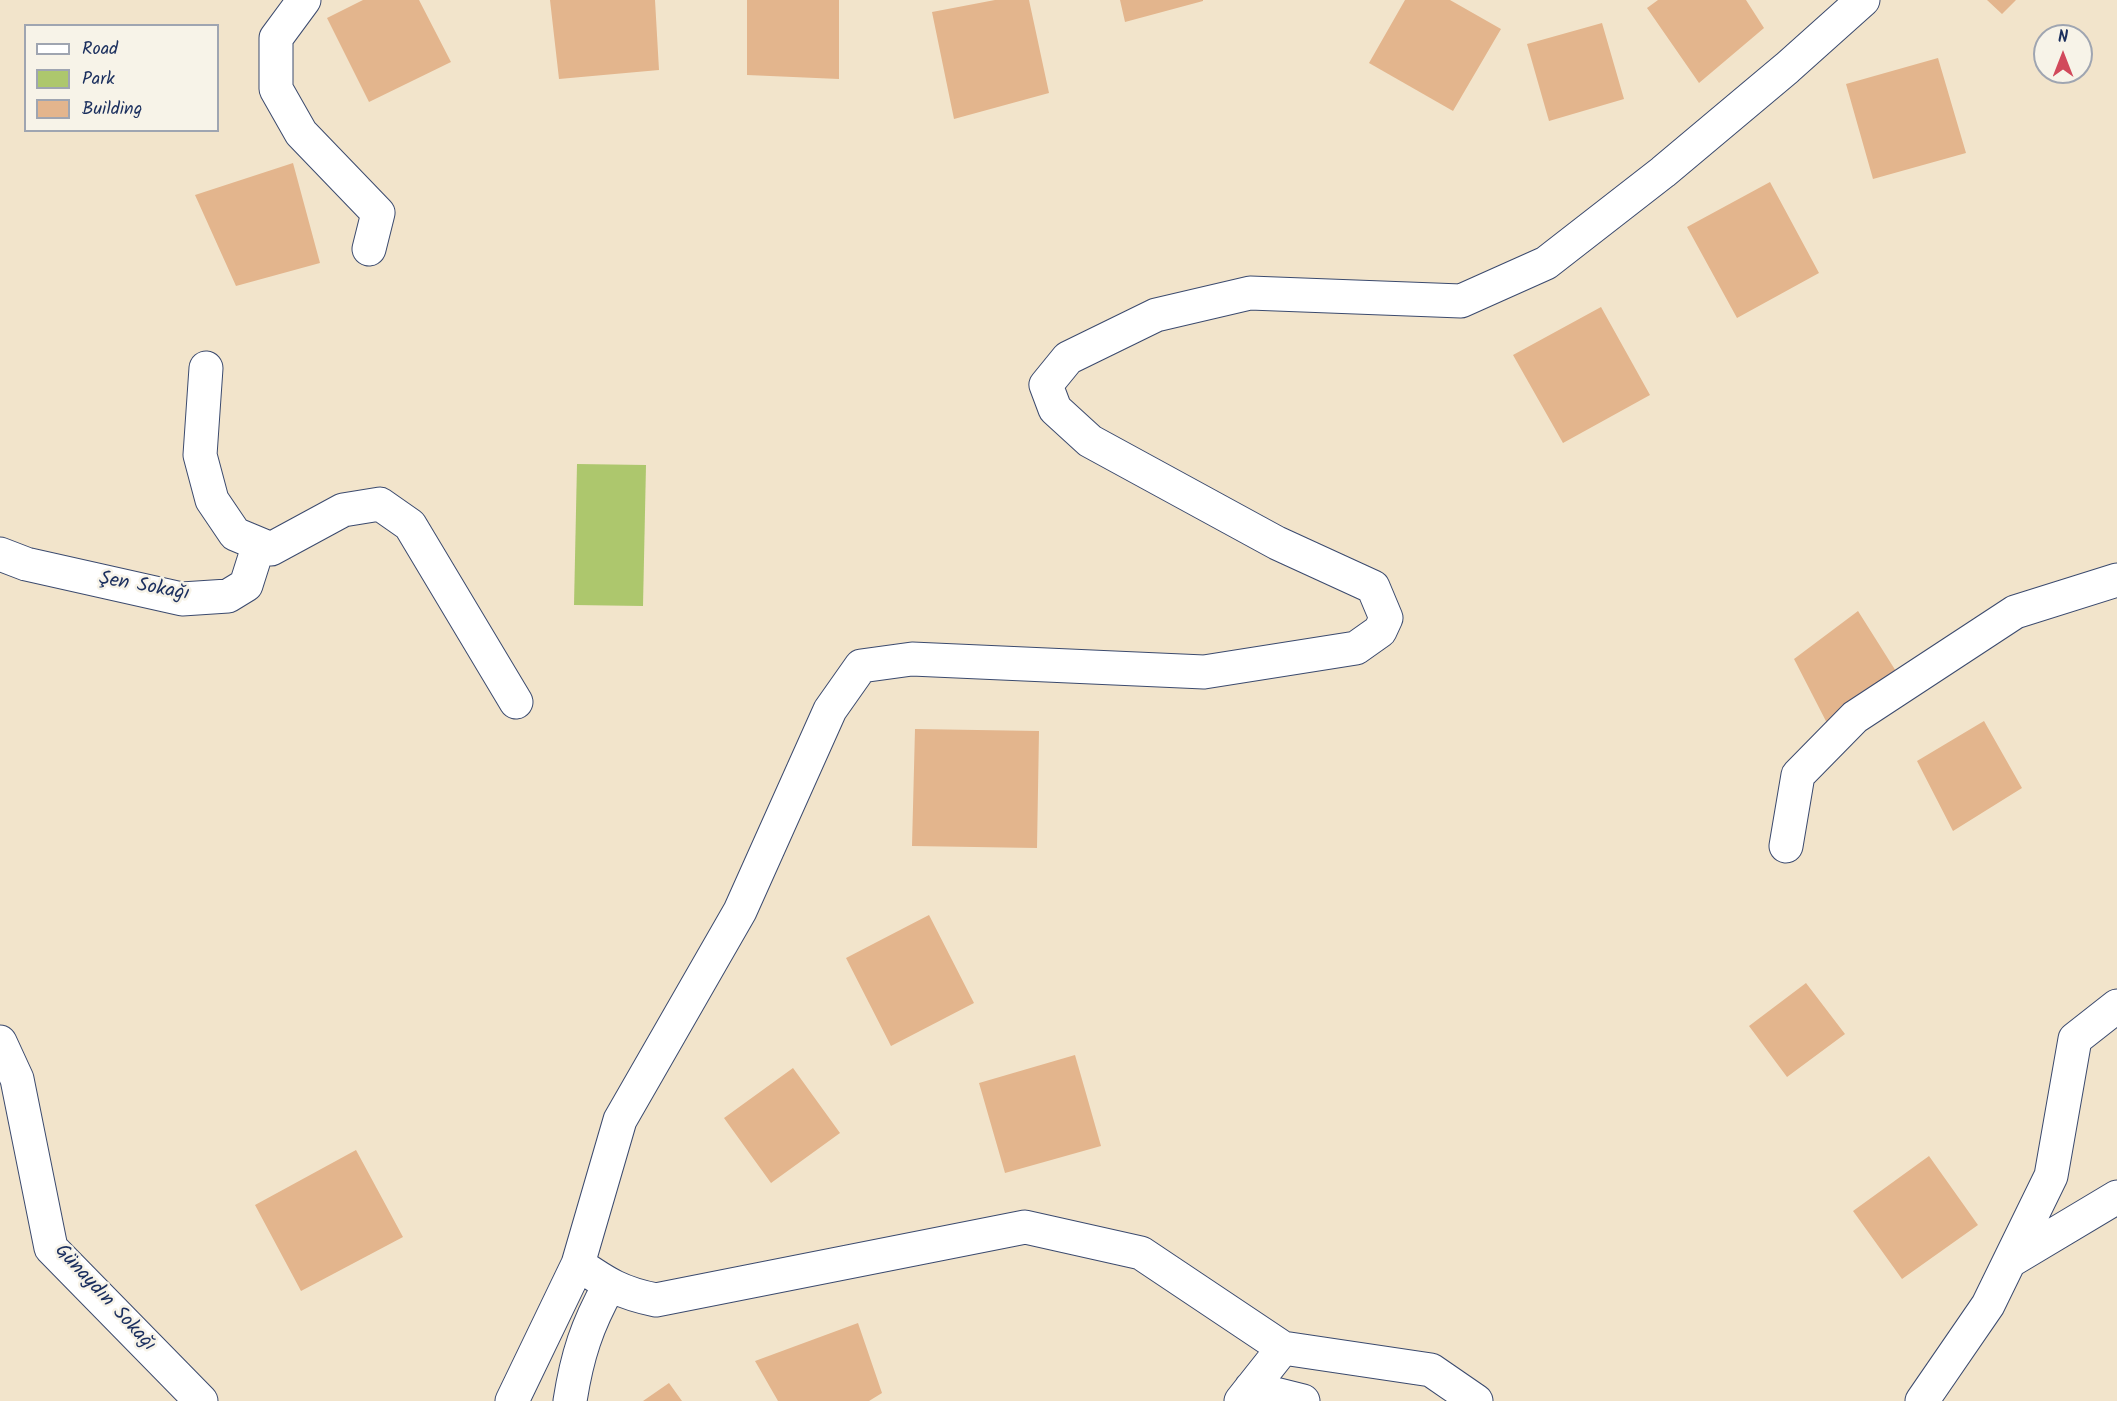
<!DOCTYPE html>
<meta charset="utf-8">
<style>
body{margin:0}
#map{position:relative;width:2117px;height:1401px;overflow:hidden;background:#f2e4cb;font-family:Kalam,sans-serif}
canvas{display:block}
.legend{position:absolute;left:24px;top:24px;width:195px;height:108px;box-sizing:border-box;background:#f7f3e8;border:2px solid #9fa5b1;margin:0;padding:8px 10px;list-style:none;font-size:18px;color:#1b2f5e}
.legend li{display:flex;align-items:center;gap:12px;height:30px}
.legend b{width:30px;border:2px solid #9fa5b1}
.north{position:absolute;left:2033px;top:24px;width:60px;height:60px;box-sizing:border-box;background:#f7f3e8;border:2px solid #9fa5b1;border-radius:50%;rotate:0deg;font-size:16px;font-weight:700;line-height:24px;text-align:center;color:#1b2f5e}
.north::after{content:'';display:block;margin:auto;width:21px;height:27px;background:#d1495b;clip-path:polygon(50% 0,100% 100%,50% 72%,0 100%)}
</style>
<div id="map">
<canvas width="2117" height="1401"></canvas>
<ul class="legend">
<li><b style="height:8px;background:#fff"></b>Road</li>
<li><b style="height:16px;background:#adc76d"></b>Park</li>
<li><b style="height:16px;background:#e3b58d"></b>Building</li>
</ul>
<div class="north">N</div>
</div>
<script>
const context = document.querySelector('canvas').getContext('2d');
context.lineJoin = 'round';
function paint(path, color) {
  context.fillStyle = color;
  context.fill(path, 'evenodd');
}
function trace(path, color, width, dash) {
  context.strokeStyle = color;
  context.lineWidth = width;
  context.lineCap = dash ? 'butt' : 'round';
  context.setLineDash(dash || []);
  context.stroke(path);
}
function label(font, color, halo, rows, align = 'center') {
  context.font = font + ' Kalam,sans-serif';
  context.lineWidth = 5;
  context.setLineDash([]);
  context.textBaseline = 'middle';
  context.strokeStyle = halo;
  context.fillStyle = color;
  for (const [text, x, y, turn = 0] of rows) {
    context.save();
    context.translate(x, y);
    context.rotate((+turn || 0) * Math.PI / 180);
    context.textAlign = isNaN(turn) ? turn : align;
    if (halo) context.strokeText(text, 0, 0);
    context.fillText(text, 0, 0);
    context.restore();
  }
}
paint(new Path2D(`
 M 577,464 L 646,465 L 643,606 L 574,605 Z`), '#adc76d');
paint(new Path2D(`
 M 363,0 L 419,0 L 451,62 L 369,102 L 327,18 Z
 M 550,0 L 655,0 L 659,70 L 559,79 Z
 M 747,0 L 839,0 L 839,79 L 747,75 Z
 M 995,0 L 1029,0 L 1049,93 L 954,119 L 932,12 Z
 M 1120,0 L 1203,0 L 1203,1 L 1125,22 Z
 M 1405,0 L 1450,0 L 1501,29 L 1453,111 L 1369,63 Z
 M 1658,0 L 1746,0 L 1764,28 L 1699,83 L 1647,8 Z
 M 1987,0 L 2016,0 L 2002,14 Z
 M 1602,23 L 1624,99 L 1549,121 L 1527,44 Z
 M 1938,58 L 1966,153 L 1873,179 L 1846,84 Z
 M 293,163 L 320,263 L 236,286 L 195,195 Z
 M 1770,182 L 1819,273 L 1737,318 L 1687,227 Z
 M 1601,307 L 1650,395 L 1563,443 L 1513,355 Z
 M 1858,611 L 1899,676 L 1829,727 L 1794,659 Z
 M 1984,721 L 2022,788 L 1953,831 L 1917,761 Z
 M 915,729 L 1039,731 L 1037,848 L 912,846 Z
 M 929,915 L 974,1003 L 891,1046 L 846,958 Z
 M 1806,983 L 1845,1034 L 1787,1077 L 1749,1026 Z
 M 1075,1055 L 1101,1146 L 1005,1173 L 979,1083 Z
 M 793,1068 L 840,1133 L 771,1183 L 724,1118 Z
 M 356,1150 L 403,1237 L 301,1291 L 255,1205 Z
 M 1929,1156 L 1978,1225 L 1902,1279 L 1853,1211 Z
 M 858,1323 L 882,1393 L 869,1401 L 778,1401 L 755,1361 Z
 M 669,1383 L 682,1401 L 643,1401 Z`), '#e3b58d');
const minor = new Path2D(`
 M 304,0 L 276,38 L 276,89 L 301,133 L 378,213 L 369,249
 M 206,368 L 200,455 L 212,500 L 235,534 L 271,549 L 343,510 L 380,504 L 410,525 L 516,702
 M 0,554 L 26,564 L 182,599 L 228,596 L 246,585 L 259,544
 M 1786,846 L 1798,775 L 1855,717 L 2015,612 L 2117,580
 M 0,1042 L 17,1079 L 51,1248 L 201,1401
 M 2010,1261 L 2117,1197
 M 578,1264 C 607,1284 621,1293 656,1300 L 1025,1227 L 1141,1253 L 1283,1348 L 1431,1370 L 1476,1401
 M 1251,1388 L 1303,1401
 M 512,1401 L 578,1264 L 620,1120 L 740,911 L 830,710 L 861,666 L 912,659 L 1204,672 L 1356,648 L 1380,631 L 1386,618 L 1373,587 L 1277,543 L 1090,441 L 1055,409 L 1046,385 L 1068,358 L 1156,315 L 1250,293 L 1461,301 L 1546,263 L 1663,172 L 1787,68 L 1863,0
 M 570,1401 C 577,1356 587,1325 609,1286
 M 1241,1401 L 1283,1348
 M 1922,1401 L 1988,1305 L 2051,1176 L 2075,1039 L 2117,1006`);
trace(minor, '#3b4a6e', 35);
trace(minor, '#fff', 33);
label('20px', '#1b2f5e', '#f7f3e8', [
 ["Şen Sokağı",144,588,10],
 ["Günaydın Sokağı",104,1299,47]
]);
</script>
